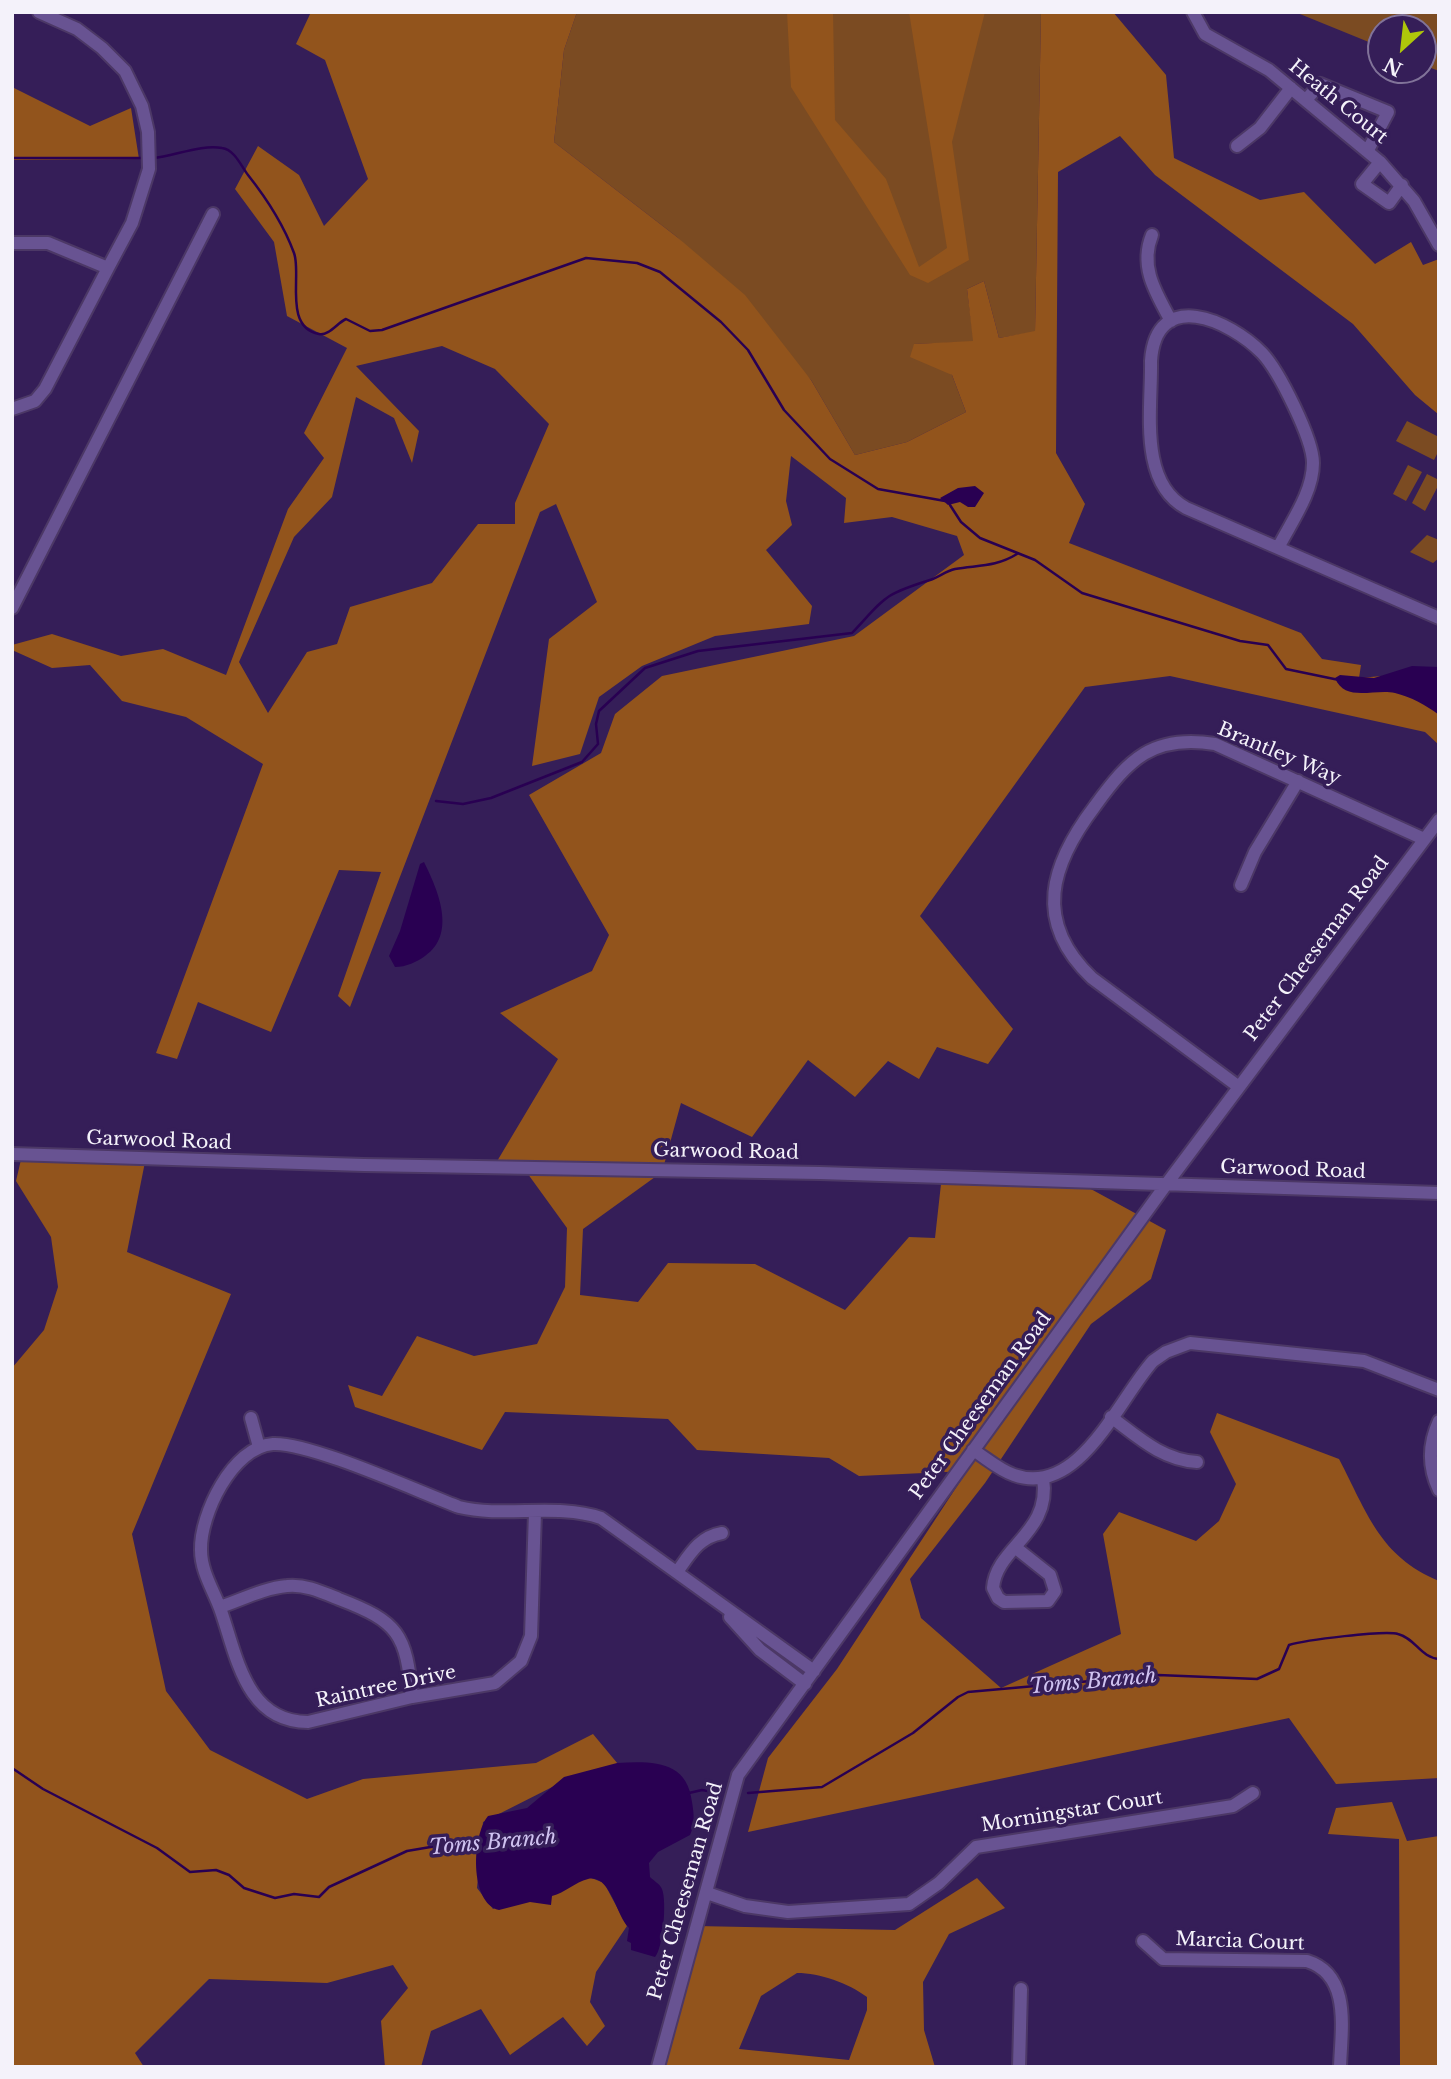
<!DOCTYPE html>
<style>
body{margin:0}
#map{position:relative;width:1451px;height:2079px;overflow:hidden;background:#351e58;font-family:"Libre Baskerville",serif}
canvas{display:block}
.frame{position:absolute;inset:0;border:14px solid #f4f2fa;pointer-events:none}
.north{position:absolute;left:1367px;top:14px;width:70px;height:70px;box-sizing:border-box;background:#351e58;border:2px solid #817399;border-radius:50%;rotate:207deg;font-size:19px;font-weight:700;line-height:28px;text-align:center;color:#f4f2fa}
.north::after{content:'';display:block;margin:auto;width:24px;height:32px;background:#aec60a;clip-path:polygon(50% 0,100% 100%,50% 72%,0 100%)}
</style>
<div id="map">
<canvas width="1451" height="2079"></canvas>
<div class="frame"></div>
<div class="north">N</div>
</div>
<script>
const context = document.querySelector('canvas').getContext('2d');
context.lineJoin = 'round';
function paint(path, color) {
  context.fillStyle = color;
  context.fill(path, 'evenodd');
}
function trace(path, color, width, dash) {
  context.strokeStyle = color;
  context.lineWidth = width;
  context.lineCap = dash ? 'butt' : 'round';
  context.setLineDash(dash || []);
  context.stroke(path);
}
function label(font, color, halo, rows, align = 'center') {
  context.font = font + ' "Libre Baskerville",serif';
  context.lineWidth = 7;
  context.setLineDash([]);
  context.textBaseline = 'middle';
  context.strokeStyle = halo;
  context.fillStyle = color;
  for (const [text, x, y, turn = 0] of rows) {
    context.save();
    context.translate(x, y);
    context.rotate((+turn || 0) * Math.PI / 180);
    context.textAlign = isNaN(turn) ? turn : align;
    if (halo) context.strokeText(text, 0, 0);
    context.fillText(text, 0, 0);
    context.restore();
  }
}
paint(new Path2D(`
 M 577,12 L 1041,12 L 1035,332 L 999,338 L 984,281 L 967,289 L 974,342 L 914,344 L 952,375 L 966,412 L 907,442 L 855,455 L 811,380 L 677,237 L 554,142 L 564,50 Z
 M 1295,12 L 1439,12 L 1439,71 L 1423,65 L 1423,28 L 1381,28 L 1381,47 Z
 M 1407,421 L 1439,437 L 1439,450 L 1434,460 L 1396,441 Z
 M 1408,465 L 1422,472 L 1406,501 L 1393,494 Z
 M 1427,474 L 1439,480 L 1439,484 L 1425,511 L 1412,503 Z
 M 1427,535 L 1439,540 L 1439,558 L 1433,563 L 1410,552 Z`), '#7b4b22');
paint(new Path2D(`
 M 311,12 L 577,12 L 564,50 L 554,142 L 677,237 L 745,295 L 811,380 L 855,455 L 907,442 L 966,412 L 952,375 L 910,357 L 914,344 L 973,341 L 967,289 L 984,281 L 999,338 L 1035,331 L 1041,12 L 1113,12 L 1166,75 L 1174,158 L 1260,200 L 1304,192 L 1375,264 L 1411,242 L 1423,265 L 1439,259 L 1438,414 L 1415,395 L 1353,324 L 1155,175 L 1120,136 L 1058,172 L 1056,453 L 1085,504 L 1069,543 L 1301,633 L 1322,659 L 1361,665 L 1359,678 L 1439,671 L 1439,745 L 1425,732 L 1170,676 L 1085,687 L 920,916 L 1013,1029 L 988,1064 L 937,1047 L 919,1079 L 888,1061 L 855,1097 L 808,1060 L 752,1137 L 681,1103 L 662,1172 L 583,1229 L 580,1295 L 638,1302 L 668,1263 L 755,1264 L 845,1310 L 909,1237 L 935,1238 L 942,1175 L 1078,1182 L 1166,1230 L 1151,1279 L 1091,1324 L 985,1483 L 910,1579 L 921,1618 L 1001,1688 L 1121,1634 L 1103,1534 L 1119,1512 L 1196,1541 L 1219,1521 L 1236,1484 L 1210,1432 L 1217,1413 L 1339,1459 C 1367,1512 1379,1556 1439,1581 L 1439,1778 L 1336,1784 L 1289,1718 L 748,1832 L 768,1758 L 837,1669 L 967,1471 L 859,1476 L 829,1458 L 697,1450 L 668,1419 L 505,1412 L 482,1450 L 355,1407 L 348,1385 L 382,1396 L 417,1336 L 474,1356 L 537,1344 L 565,1287 L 567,1228 L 525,1170 L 493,1168 L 558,1059 L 500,1013 L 592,971 L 609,935 L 529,795 L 601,753 L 615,714 L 662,676 L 854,636 L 964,555 L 957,536 L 892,517 L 844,523 L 846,498 L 791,456 L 786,501 L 792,525 L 766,550 L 812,606 L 809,624 L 715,636 L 642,666 L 599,697 L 580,754 L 532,766 L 549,639 L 597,602 L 556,504 L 540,512 L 350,1007 L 338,996 L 381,872 L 339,870 L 271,1032 L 198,1002 L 177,1059 L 156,1053 L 263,764 L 186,717 L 122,701 L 90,665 L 52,668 L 12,650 L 12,645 L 52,634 L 121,656 L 163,649 L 226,675 L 288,509 L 324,458 L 304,433 L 347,348 L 287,316 L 274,242 L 235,189 L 258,146 L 299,175 L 324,226 L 368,179 L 325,60 L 296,44 ZM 442,346 L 495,369 L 549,424 L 515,503 L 515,524 L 478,524 L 432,583 L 350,607 L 337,644 L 307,652 L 268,713 L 239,662 L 294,537 L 332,497 L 356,397 L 394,418 L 412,463 L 419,431 L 356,366 Z
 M 787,12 L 833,12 L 835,120 L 886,179 L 919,267 L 947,248 L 909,12 L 985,12 L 952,142 L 969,260 L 928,283 L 910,275 L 791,87 Z
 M 12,87 L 90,126 L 131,108 L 139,159 L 14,160 L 12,163 Z
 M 23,1151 L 146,1157 L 127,1252 L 231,1294 L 132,1534 L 166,1691 L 210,1750 L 307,1799 L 363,1779 L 536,1763 L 593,1734 L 623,1770 L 574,1776 L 483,1822 L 477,1888 L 493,1909 L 584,1875 L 604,1883 L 627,1926 L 596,1972 L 590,2002 L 605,2026 L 587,2046 L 563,2017 L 510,2055 L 481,2009 L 431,2031 L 421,2067 L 385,2067 L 381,2021 L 408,1988 L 393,1965 L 327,1983 L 209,1979 L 135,2053 L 144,2067 L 12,2067 L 12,1368 L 44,1330 L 58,1287 L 51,1237 L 16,1181 Z
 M 1392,1802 L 1407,1841 L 1439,1836 L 1439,2067 L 1400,2067 L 1399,1839 L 1328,1834 L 1336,1808 Z
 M 977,1878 L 1005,1908 L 949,1934 L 923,1982 L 924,2030 L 935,2067 L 658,2067 L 696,1926 L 895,1930 ZM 797,1973 C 820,1973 848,1983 867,1997 L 867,2010 L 849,2060 L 739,2049 L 761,1996 Z`), '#92541c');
paint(new Path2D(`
 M 975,486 L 984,493 L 975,507 L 968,507 L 960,502 L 948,505 L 940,498 L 958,488 Z
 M 1412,666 L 1439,667 L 1439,715 C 1426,705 1411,697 1395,693 C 1375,688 1345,703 1335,678 L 1340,675 L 1374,678 Z
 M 424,862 C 438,890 457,934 425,956 C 417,962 406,967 395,967 L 389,956 L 400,931 L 420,864 Z
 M 617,1763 C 654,1761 687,1761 692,1802 C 694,1814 695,1824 690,1835 L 658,1852 L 649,1863 L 650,1877 C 654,1881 660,1884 662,1889 C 667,1901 663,1949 655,1957 L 631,1950 L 631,1943 L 627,1941 L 629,1928 C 616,1916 611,1874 588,1879 C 575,1882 565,1893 552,1896 L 551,1905 L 530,1902 L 499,1910 C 469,1903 472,1835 488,1816 L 527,1808 L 564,1777 Z`), '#290052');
trace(new Path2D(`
 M 12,158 L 143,158
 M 153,158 C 174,156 202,144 222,148 C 235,150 241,166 248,175 C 267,199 283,223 294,253 C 302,274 283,327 319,334 C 329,336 337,323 346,319 L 370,331 L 382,330 L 586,258 L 637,263 L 660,272 L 721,322 L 748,350 L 784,410 L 830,459 L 878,489 L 945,501
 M 950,505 L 961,522 L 980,538 L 1035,560 L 1082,593 L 1240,641 L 1268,645 L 1286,669 L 1339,680
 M 436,801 L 463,804 L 491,798 L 582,762 L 598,744 L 596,724 L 599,711 L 645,668 L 698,651 L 852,633 C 886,597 882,595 930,580 C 939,577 946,571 955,569 C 978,565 996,567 1017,554
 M 12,1768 L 43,1789 L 157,1848 L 190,1872 L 216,1870 L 229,1875 L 244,1888 L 275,1898 L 294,1894 L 319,1897 L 329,1887 L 407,1851 L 454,1843 L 481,1844
 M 689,1793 L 702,1790 L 719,1793
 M 748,1793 L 822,1787 L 913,1733 L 958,1697 L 968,1692 L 1158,1675 L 1257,1679 L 1279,1669 L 1289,1645 C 1305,1640 1385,1630 1398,1634 C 1415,1638 1421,1658 1439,1659`), '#290052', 2.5);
const minor = new Path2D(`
 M 39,12 L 77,29 L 102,48 L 125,71 L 142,106 L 148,132 L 149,169 L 132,223 L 108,268
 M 1193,12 L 1205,34 L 1269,70 L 1380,162 L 1414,201 L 1439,245
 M 1306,100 L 1320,84 L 1388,112 L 1368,150
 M 1237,146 L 1260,128 L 1291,88
 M 1380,162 L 1362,184 L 1389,203 L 1402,185
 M 1152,235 C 1139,267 1156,293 1171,321
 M 12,243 L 48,243 L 108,268 L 45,389 L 35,401 L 12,409
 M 1279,546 C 1292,521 1313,492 1313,463 C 1313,439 1279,371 1262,353 C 1230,320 1156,287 1151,361 C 1152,408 1138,482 1186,508 L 1439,618
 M 12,608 L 213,214
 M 1241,885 L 1255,852 L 1298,781
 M 1239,1087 L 1092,978 C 1032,921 1051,864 1095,806 C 1129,759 1153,734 1215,744 L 1424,839
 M 12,1154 L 364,1165 L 820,1173 L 1439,1193
 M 1111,1417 C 1138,1437 1162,1460 1197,1462
 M 251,1418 L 259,1447
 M 1439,1421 C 1428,1445 1428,1467 1439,1490
 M 973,1450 C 986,1458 999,1470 1014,1475 C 1079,1498 1118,1400 1153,1361 L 1166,1352 L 1190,1343 L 1364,1361 L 1439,1390
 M 535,1512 L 531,1636 L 521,1661 L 495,1683 L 412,1697 L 308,1722 C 246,1722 237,1657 221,1611 C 214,1591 201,1572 201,1550 C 200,1515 232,1447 273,1444 C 310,1442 419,1492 459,1507 C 505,1518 556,1503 601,1518 L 814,1671
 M 1016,1548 L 1050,1575 L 1055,1591 L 1048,1601 L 1004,1602 L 998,1598 L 993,1588 C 996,1547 1052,1533 1043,1478
 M 677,1572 C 690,1554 699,1537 722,1533
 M 220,1607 C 241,1600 264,1588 287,1586 C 305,1584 322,1592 339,1599 C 399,1622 406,1634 412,1697
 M 730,1617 L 760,1650 L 805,1684
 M 707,1893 L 745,1906 L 788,1912 L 909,1904 L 939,1883 L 976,1847 L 1233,1806 L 1253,1793
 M 1143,1941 L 1163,1959 L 1307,1961 C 1352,1975 1341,2031 1340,2067
 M 658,2067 L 738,1775 L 1165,1186 L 1439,820
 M 1019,2067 L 1021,1989`);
trace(minor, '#4c3866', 16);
trace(minor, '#685392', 12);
label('19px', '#f4f2fa', '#351e58', [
 ["Heath Court",1338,102,39],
 ["Brantley Way",1279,754,23],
 ["Peter Cheeseman Road",1317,949,-53],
 ["Garwood Road",159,1141,2],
 ["Garwood Road",726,1152,1],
 ["Garwood Road",1293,1170,2],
 ["Peter Cheeseman Road",981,1406,-54],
 ["Raintree Drive",386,1687,-12],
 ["Morningstar Court",1072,1812,-9],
 ["Peter Cheeseman Road",686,1891,-74],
 ["Marcia Court",1240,1942,2]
]);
label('italic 21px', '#cfc2f0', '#351e58', [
 ["Toms Branch",1093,1682,-5],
 ["Toms Branch",493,1843,-5]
]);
</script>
